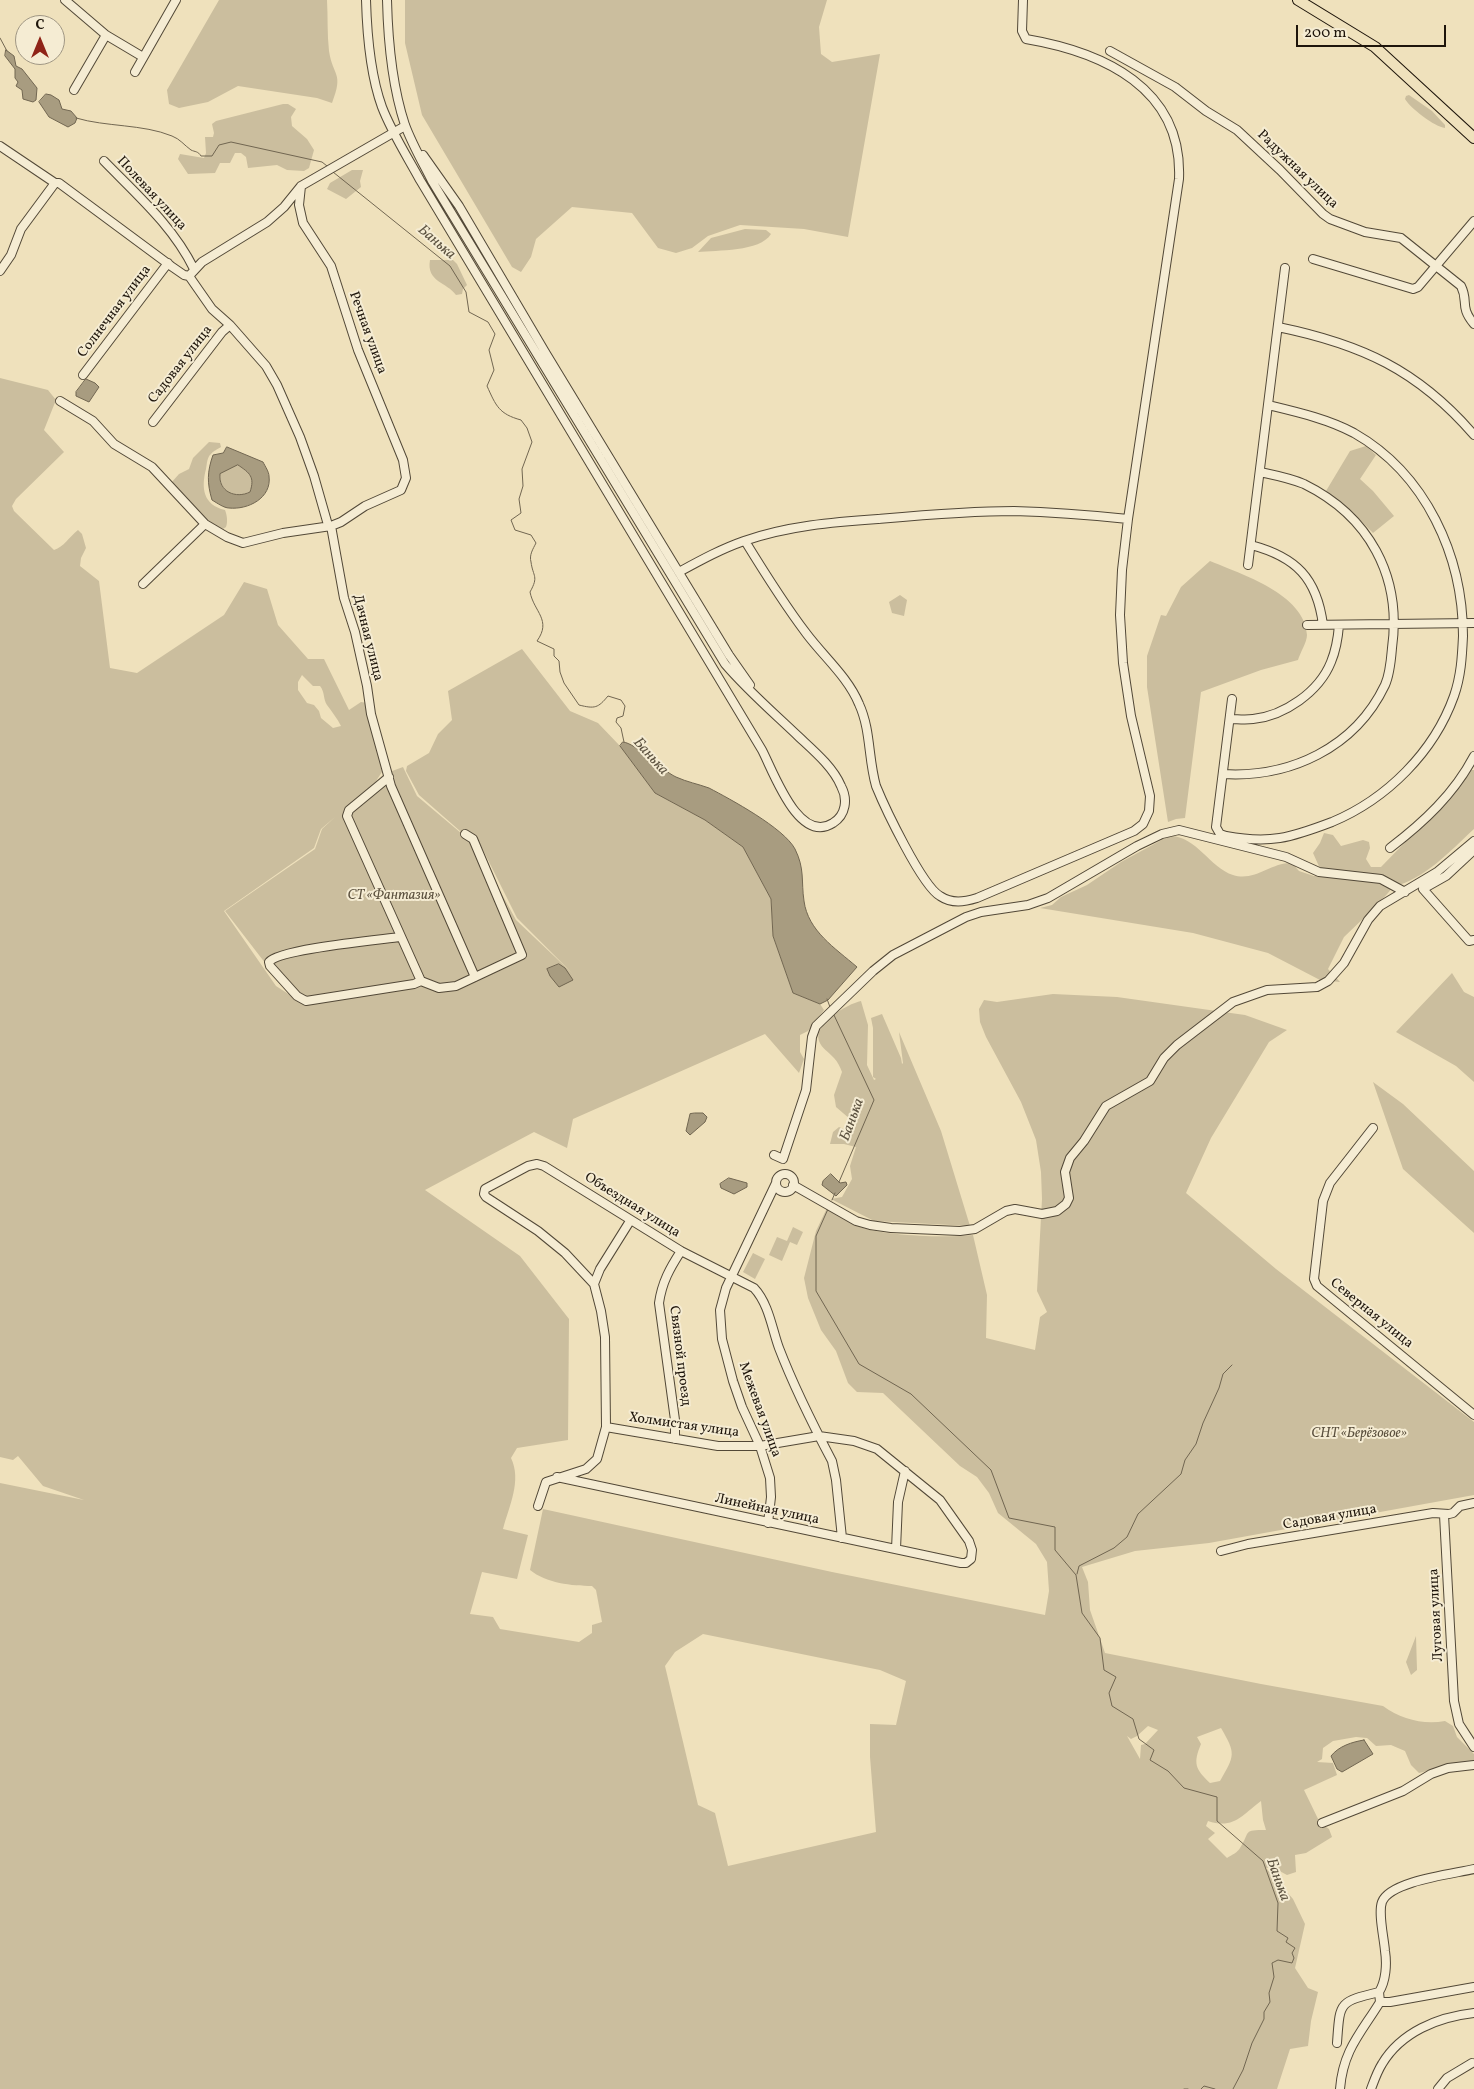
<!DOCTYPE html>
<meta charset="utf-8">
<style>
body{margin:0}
#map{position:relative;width:1474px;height:2089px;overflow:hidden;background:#efe1bc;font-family:Vollkorn,serif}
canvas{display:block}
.north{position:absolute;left:15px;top:15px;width:50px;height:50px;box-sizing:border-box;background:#f5ecd3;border:1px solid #9f9683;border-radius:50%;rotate:0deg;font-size:14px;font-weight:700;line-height:20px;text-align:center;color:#1e150b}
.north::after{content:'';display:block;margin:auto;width:18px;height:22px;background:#8f2418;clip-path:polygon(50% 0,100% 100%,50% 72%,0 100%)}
.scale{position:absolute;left:1296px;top:25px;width:150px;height:22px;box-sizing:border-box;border:2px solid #1e150b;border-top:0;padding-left:6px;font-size:15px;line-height:18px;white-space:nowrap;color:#1e150b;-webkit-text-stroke:4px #f5ecd3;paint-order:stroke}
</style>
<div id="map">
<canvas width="1474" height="2089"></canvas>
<div class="north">С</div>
<div class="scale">200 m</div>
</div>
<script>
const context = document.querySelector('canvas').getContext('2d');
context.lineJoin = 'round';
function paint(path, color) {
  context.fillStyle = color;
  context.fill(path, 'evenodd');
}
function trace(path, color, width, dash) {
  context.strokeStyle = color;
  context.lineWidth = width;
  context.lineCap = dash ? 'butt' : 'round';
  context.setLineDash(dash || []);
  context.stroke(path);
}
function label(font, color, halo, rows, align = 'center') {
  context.font = font + ' Vollkorn,serif';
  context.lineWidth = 4;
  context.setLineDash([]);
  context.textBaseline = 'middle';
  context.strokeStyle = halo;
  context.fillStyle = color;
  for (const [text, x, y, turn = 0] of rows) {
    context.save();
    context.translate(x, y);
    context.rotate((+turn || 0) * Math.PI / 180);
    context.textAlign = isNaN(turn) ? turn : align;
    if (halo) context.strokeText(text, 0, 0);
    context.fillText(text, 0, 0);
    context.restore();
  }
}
paint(new Path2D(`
 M 219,0 L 327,0 C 328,17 327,34 329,51 C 333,77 344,72 332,103 L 317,98 L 238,86 L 208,102 L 179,108 L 169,104 L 167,90 Z
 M 405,0 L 827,0 L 819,27 L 821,54 L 832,62 L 880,54 L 848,237 L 804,229 L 740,225 L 708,236 L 692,248 L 676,253 L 658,248 L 632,213 L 572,207 L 536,239 L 531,257 L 521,272 L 512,267 L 422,115 L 405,43 Z
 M 1409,95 L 1432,111 L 1445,125 L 1445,128 C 1435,127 1410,108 1405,99 L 1406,96 Z
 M 283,104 L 288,104 L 296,109 L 291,117 L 292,126 L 307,139 L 314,150 L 309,168 L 304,171 L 287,170 L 277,165 L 248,168 L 246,157 L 241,153 L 235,153 L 230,163 L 220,163 L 215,173 L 188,174 L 178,159 L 180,154 L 204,158 L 206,153 L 205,137 L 213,137 L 214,133 L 212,124 L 216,121 Z
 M 352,170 L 363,170 L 360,181 L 361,187 L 346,199 L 327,189 L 330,183 Z
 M 745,229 L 766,230 L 771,234 C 760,252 717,250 698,252 L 711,238 Z
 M 430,260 L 453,260 L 457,264 L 467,285 L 463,289 L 462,294 L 456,295 C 447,282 426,282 430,260 Z
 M 0,378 L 48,390 L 56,400 L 44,430 L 64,452 L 16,499 L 12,506 L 14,511 L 54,550 C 64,547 69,537 78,530 L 82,534 L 86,548 L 81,558 L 80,566 L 99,581 L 110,668 L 137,673 L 224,615 L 244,582 L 267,589 L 278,625 L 308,659 L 324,659 L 349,710 L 361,702 L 367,703 L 368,718 L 384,769 L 376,781 L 384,774 L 403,767 L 417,796 L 461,833 L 468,832 L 460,831 L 419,795 L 406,771 L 407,766 L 429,753 L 438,734 L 452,720 L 448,691 L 522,649 L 570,711 L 598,723 L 620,746 L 655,793 L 705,820 L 743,847 L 771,899 L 773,936 L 793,993 L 820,1004 L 824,1010 L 808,1031 L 800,1035 L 800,1052 L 804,1059 L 799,1073 L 765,1034 L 573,1119 L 567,1148 L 534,1132 L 425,1190 L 520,1256 L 569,1319 L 568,1440 L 517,1448 L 511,1458 C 522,1481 509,1506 503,1529 L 528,1535 L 517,1579 L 482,1572 L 470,1614 L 493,1617 L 500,1629 L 579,1642 L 592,1633 L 592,1625 L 602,1622 L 596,1590 L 592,1586 C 572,1586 546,1583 530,1570 L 543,1509 L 832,1572 L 1045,1615 L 1049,1591 L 1047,1562 L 1036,1544 L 998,1513 L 989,1493 L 977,1477 L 960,1466 L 883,1393 L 857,1392 L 848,1383 L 836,1351 L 821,1330 L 808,1298 L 804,1278 L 816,1231 L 827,1208 C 837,1214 847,1221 857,1226 C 882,1236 945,1238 973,1235 L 987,1295 L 986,1338 L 1035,1350 L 1040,1317 L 1047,1312 L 1037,1291 L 1042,1199 L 1041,1172 L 1036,1140 L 1021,1102 L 986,1037 L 980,1022 L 979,1009 L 984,1000 L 997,1002 L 1053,994 L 1117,997 L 1245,1015 L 1287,1030 L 1269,1042 L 1211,1138 L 1186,1193 L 1276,1269 L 1474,1422 L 1474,1495 L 1209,1543 L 1135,1551 L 1082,1567 L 1088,1582 L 1090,1610 L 1105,1653 L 1261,1684 L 1383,1706 C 1401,1719 1423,1725 1445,1721 L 1453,1726 L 1457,1737 L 1474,1754 L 1474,1762 L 1451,1765 L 1419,1773 L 1411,1765 L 1405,1751 L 1391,1745 L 1376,1746 L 1367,1738 L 1356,1737 L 1333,1741 L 1323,1748 L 1322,1759 L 1317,1762 L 1333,1763 L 1337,1775 L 1304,1790 L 1320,1823 L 1329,1829 L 1332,1837 L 1306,1853 L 1295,1855 L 1296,1872 L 1287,1875 L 1272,1867 L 1266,1868 L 1293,1899 L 1305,1924 L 1295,1968 L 1308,1988 L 1318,1992 L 1311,2021 L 1308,2046 L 1290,2049 L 1277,2089 L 0,2089 L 0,1483 L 84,1500 L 43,1486 L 18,1456 L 13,1460 L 0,1457 ZM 302,675 L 313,686 L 320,686 C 325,692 323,699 327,705 C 332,712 337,718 341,726 L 333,728 L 321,718 L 319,711 L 314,705 L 307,703 L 298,690 L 298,682 ZM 335,817 L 322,829 L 315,849 L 225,911 L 269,968 L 304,1004 L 276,986 L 224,911 L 314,848 L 321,829 ZM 468,832 L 477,838 L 517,918 L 572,973 L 516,920 ZM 703,1634 L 880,1670 L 906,1681 L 896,1725 L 870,1724 L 870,1757 L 876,1832 L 728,1866 L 715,1813 L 698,1805 L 665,1666 L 675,1652 ZM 1148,1726 L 1158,1730 L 1145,1744 L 1141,1745 L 1140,1759 L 1127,1736 L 1131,1739 L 1137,1736 ZM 1221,1728 C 1236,1754 1235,1755 1220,1781 L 1210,1783 C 1195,1769 1193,1763 1201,1744 L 1197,1737 ZM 1261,1801 L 1263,1820 L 1266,1830 C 1242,1830 1251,1831 1240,1848 C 1238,1852 1232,1855 1227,1858 L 1208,1839 L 1215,1833 L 1206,1826 L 1208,1821 C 1234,1830 1243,1814 1261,1801 Z
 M 209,442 L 220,443 L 221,447 C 218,449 213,451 211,454 C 207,457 207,464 206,469 C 201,488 203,505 225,510 C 227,515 228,522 226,527 L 223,529 L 206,521 L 171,483 L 179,474 L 189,469 L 193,458 Z
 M 1366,446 L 1376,455 L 1360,479 L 1373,491 L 1394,516 L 1373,533 L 1350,510 L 1326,491 L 1350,451 Z
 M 238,465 C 250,473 255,477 250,492 C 235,499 219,492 220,474 Z
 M 1210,561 C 1241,574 1305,594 1307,635 C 1307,642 1300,653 1298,660 L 1261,670 L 1201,692 L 1185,818 L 1176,819 L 1168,822 L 1147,687 L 1147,656 L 1161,615 L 1166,616 L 1181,587 Z
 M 900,595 L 907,600 L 904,616 L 892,613 L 889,602 Z
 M 1470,770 L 1474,770 L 1474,829 C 1449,852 1425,879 1392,887 C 1386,899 1373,904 1369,913 L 1344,937 L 1328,969 L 1340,982 L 1320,980 L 1268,953 L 1193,933 L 1040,908 L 1052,905 L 1061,897 L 1087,885 L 1121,862 L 1169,836 C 1196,835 1210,868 1233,875 C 1255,882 1271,862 1292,863 L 1299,871 L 1314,876 L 1322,873 L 1313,853 L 1320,843 L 1324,833 L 1333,835 L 1341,846 L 1363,840 L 1369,842 L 1370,848 L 1366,859 L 1371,867 L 1381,867 L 1452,794 Z
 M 1452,973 L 1464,992 L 1474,997 L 1474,1082 L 1456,1066 L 1396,1032 Z
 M 861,1001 L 868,1025 L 867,1065 L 874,1080 L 876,1079 L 873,1077 L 873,1028 L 871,1018 L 882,1014 L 901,1058 L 902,1064 L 903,1063 L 899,1032 L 941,1131 L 970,1226 L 874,1221 L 831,1199 L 842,1197 L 852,1179 L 850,1166 L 856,1147 L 844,1144 L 830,1144 L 833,1132 L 839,1127 L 848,1131 L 850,1119 L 836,1107 L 834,1095 L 842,1072 C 840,1067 838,1062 834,1058 C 829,1052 822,1049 819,1041 C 813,1024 847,1004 861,1001 Z
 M 1373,1082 L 1403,1104 L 1474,1171 L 1474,1233 L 1403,1169 Z
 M 793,1227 L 803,1232 L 797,1245 L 790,1242 L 782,1261 L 769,1255 L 777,1237 L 787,1241 Z
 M 753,1253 L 765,1259 L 755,1279 L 743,1272 Z
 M 1416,1636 L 1417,1670 L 1411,1675 L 1406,1662 Z`), '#cbbe9e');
const water = new Path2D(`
 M 6,50 L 14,56 L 16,66 L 22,69 L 37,88 L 36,100 L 33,102 L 23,99 L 22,90 L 16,86 L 18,82 L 15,78 L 15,69 L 5,56 Z
 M 46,94 L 51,95 L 59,100 L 62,109 L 71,111 L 77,118 L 75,123 L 68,127 L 49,117 L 39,102 Z
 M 86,379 L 95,383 L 99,387 L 89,402 L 76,396 L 76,392 Z
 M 227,447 L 263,462 C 265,466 269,472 269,476 C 272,498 248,510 229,508 C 224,508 217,503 212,500 C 207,483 207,472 213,455 L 223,453 ZM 238,465 C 250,473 255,477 250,492 C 236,499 218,492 220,474 Z
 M 623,742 C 636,743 661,770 676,777 C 687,782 698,784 709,788 C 730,799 784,828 795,849 C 805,869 801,881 804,901 C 808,931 835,948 857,967 L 828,1000 L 820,1004 L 793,993 L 773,936 L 771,899 L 743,847 L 705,820 L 655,793 L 620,746 Z
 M 559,964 L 565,968 L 573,980 L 559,987 L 550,976 L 547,969 Z
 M 695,1113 L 703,1113 L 707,1117 L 705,1122 L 690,1135 L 686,1131 L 690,1114 Z
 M 831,1174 L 840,1183 L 846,1182 L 847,1185 L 836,1196 L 822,1185 L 823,1181 Z
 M 729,1178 L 747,1183 L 747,1187 L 734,1194 L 721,1188 L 720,1184 Z
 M 1364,1740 L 1373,1754 L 1342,1772 L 1337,1769 L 1331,1756 C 1339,1746 1352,1742 1364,1740 Z`);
paint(water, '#a89c80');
trace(water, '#716651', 1);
trace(new Path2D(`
 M 0,38 L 7,51
 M 76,118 C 106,127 143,124 172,136 C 180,139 184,145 191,150 C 195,152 198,151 201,156 L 212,156 L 219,145 L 231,142 L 322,162 L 327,166
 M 333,172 L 450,266 L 466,292 L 469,312 L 488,322 L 495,334 L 489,350 L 494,370 L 487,386 C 496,406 499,414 521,420 L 527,428 L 532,442 L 522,469 L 523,486 L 519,499 L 521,513 L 511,520 L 515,530 L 531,535 L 536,543 C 533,549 529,555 531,562 C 533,577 539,576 530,592 C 534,612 552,620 537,641 L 554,649 L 554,656 L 559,661 L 560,672 L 564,683 L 579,705 C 595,709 598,708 608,696 L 621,700 L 625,706 L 623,716 L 617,718 L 616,722 L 621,728 L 624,742
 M 827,999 L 830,1007
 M 833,1013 L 874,1100 L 839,1182
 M 832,1200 L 835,1193
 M 828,1209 L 816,1236 L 816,1291 L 859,1364 L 911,1394 L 991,1470 L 1009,1518 L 1055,1527 L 1055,1550 L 1076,1575 L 1082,1613 L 1100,1638 L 1104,1670 L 1116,1677 L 1109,1693 L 1112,1706 L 1133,1719 L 1139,1739 L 1154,1750 L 1150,1760 L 1168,1771 L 1184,1788 L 1217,1797 L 1217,1821 L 1263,1861 L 1278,1903 L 1277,1931 L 1288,1938 L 1286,1942 L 1295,1948 L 1292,1953 L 1294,1958 L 1292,1963 L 1278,1960 L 1272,1963 L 1274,1977 L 1269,1993 L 1270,2002 L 1264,2012 L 1264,2019 L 1252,2043 L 1243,2070 L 1233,2089
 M 1077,1574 L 1079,1566 L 1114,1548 L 1127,1537 L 1138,1514 L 1181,1474 L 1185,1460 L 1196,1444 L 1203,1423 L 1219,1388 L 1223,1374 L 1232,1365
 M 1184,2089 L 1188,2089
 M 1201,2089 L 1204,2086 L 1215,2089`), '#716651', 1);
const minor = new Path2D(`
 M 65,0 L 106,35 L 143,57
 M 366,0 C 367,35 370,74 382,107 C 392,133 407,156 420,180 L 762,750 C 774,773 799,845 833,823 C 846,815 848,799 841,786 C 833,767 814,751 799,737 C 774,713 748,691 725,664 L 432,181 C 423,163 412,144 405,125 C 392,86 388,41 387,0
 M 1110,51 L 1175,87 L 1206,111 L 1237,130 L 1280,170 L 1323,214 L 1330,219 L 1365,232 L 1401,238 L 1461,286 C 1469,302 1459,306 1474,324
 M 135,72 L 176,0
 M 74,90 L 106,35
 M 0,146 L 55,183 L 59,183 L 171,266 L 184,275 L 189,276 L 212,309 L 230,325 L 266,366 L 277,385 L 300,437 L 314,476 L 328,525
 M 423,155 L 459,206 L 545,352 L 729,655 L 750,685
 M 104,161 C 137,195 173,226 194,269
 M 1313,259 L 1413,289 L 1418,287 L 1474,221
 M 0,271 L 11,255 L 21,229 L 55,183
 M 189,276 L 202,262 L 267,222 L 284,207 L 301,186 L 405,126
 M 1278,327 C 1361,344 1418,370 1474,435
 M 83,375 L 168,263
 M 60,401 L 93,421 L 114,444 L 152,467 L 205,524 L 227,537 L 243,543 L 283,533 L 331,526 L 341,522 L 365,506 L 401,490 L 406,478 L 403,460 L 358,350 L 331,266 L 303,223 L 299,205 L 301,186
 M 153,422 L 222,332 L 230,325
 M 331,526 L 344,598 L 355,632 L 367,686 L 371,714 L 391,786 L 475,977
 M 745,541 C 764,572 784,604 806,633 C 823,656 848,677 859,704 C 871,730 868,758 876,786 C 885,808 922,886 940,896 C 952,904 964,902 977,898 L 1134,831 L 1143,824 L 1149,811 L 1150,796 L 1131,716 L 1123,663 L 1120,615 L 1122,570 L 1128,519 L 1179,179 C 1183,88 1103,52 1026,39 L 1022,31 L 1023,0
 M 1251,545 C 1296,557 1317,578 1323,625
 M 1248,565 L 1285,268
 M 679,572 C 701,560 721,549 744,541 C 787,526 833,522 878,519 C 924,515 969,511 1014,511 C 1052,512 1090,515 1128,519
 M 143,584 L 205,524
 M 1307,625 L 1474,623
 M 1232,699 L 1216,827 L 1220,834 L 1226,836 C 1270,844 1290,838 1332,822 C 1387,799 1434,752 1454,696 C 1461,676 1462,657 1463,636 C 1463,556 1426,474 1354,433 C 1328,419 1297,412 1268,405
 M 1230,719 C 1237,719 1245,720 1253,719 C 1284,716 1319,692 1331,662 C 1336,650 1338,638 1339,625
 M 1223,774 C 1290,778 1355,748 1385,685 C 1390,674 1391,660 1392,648 C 1402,576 1369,516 1304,484 C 1290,478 1274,475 1260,472
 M 389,777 L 349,810 L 347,816 L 421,981 L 439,988 L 456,986 L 522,955 L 473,839 L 465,834
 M 1390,848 C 1424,822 1454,794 1474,756
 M 1474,850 L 1446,876 L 1423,889 L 1469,941 L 1474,940
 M 400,937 C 378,940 279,949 269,962 L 270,966 L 297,996 L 306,1001 L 414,984 L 421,981
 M 1373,1128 L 1330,1183 L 1323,1201 L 1314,1279 L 1317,1286 L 1474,1415
 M 774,1155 L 783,1159 L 806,1090 L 812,1037 L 816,1026 L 873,971 L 893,955 L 966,917 L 981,912 L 1028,905 L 1048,898 L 1137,846 L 1162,834 L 1179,830 L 1286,857 L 1319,872 L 1381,879 L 1405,892
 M776 1183a9 9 0 1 1 18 0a9 9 0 1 1-18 0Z
 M 793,1185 L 856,1221 L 870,1225 L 891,1228 L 960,1231 L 975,1229 L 1006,1211 L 1015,1209 L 1042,1214 L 1057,1211 L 1066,1204 L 1069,1198 L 1065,1172 L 1070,1158 L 1084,1141 L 1106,1106 L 1150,1081 L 1164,1058 L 1177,1045 L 1233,1002 L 1267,990 L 1317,987 L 1328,981 L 1344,963 L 1368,920 L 1380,906 L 1437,872 L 1474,841
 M 594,1284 L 565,1253 L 538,1231 L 486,1197 L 484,1194 L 485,1189 L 528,1166 L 537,1164 L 544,1166 L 681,1251 L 754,1288 C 769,1304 772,1329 779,1348 C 794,1387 813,1425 832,1461 L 836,1480 L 842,1538
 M 675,1439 L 675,1420 L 659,1303 C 662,1282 670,1268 681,1251
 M 557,1477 L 961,1563 L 966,1563 L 971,1559 L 972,1550 L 969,1541 L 940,1500 L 877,1449 L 854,1441 L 819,1436 L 760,1446 L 718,1446 L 606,1427
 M 538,1506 L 546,1482 L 586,1469 L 597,1459 L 606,1427 L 605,1337 L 601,1311 L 594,1284 L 600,1269 L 630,1221
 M 1444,1515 L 1454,1701 L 1459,1724 L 1474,1747
 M 768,1523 L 771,1497 L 770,1478 L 760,1446 L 742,1407 L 733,1381 L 722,1339 L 720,1310 L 726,1288 L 776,1183
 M 896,1549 L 898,1502 L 905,1471
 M 1221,1551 L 1248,1544 L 1433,1513 L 1449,1514 L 1453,1513 L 1460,1506 L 1474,1503
 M 1322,1823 L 1403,1791 L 1431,1774 L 1448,1768 L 1474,1765
 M 1380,2002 L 1390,2002 L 1474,1987
 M 1337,2043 C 1340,2002 1338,2002 1379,1992 C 1386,1981 1387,1964 1385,1951 C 1384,1938 1378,1913 1382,1902 C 1390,1881 1453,1874 1474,1869
 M 1340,2089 C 1343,2050 1361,2033 1380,2002 L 1379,1992
 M 1371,2089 C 1374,2081 1377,2072 1382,2064 C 1401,2032 1438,2017 1474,2013
 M 1438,2089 L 1447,2078 L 1472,2063`);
const major = new Path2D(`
 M 1298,0 L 1375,47 L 1474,138`);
trace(minor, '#524837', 10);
trace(major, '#1e150b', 12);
trace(minor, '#f5ecd3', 8);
trace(major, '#efe1bc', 10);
label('14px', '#1e150b', '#f5ecd3', [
 ["Радужная улица",1297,170,44],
 ["Полевая улица",151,194,47],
 ["Солнечная улица",115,312,-53],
 ["Речная улица",367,333,70],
 ["Садовая улица",181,365,-52],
 ["Дачная улица",367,638,76],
 ["Объездная улица",632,1206,32],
 ["Северная улица",1371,1314,39],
 ["Связной проезд",679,1356,83],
 ["Межевая улица",759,1410,70],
 ["Холмистая улица",684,1426,8],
 ["Линейная улица",767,1510,12],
 ["Садовая улица",1330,1518,-10],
 ["Луговая улица",1437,1615,-93]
]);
label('italic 14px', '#5b503e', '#f5ecd3', [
 ["СТ «Фантазия»",394,896],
 ["СНТ «Берёзовое»",1359,1434]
]);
label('italic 15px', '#5c5240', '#f5ecd3', [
 ["Банька",436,243,41],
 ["Банька",650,757,48],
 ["Банька",853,1120,-70],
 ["Банька",1277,1880,70]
]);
</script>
